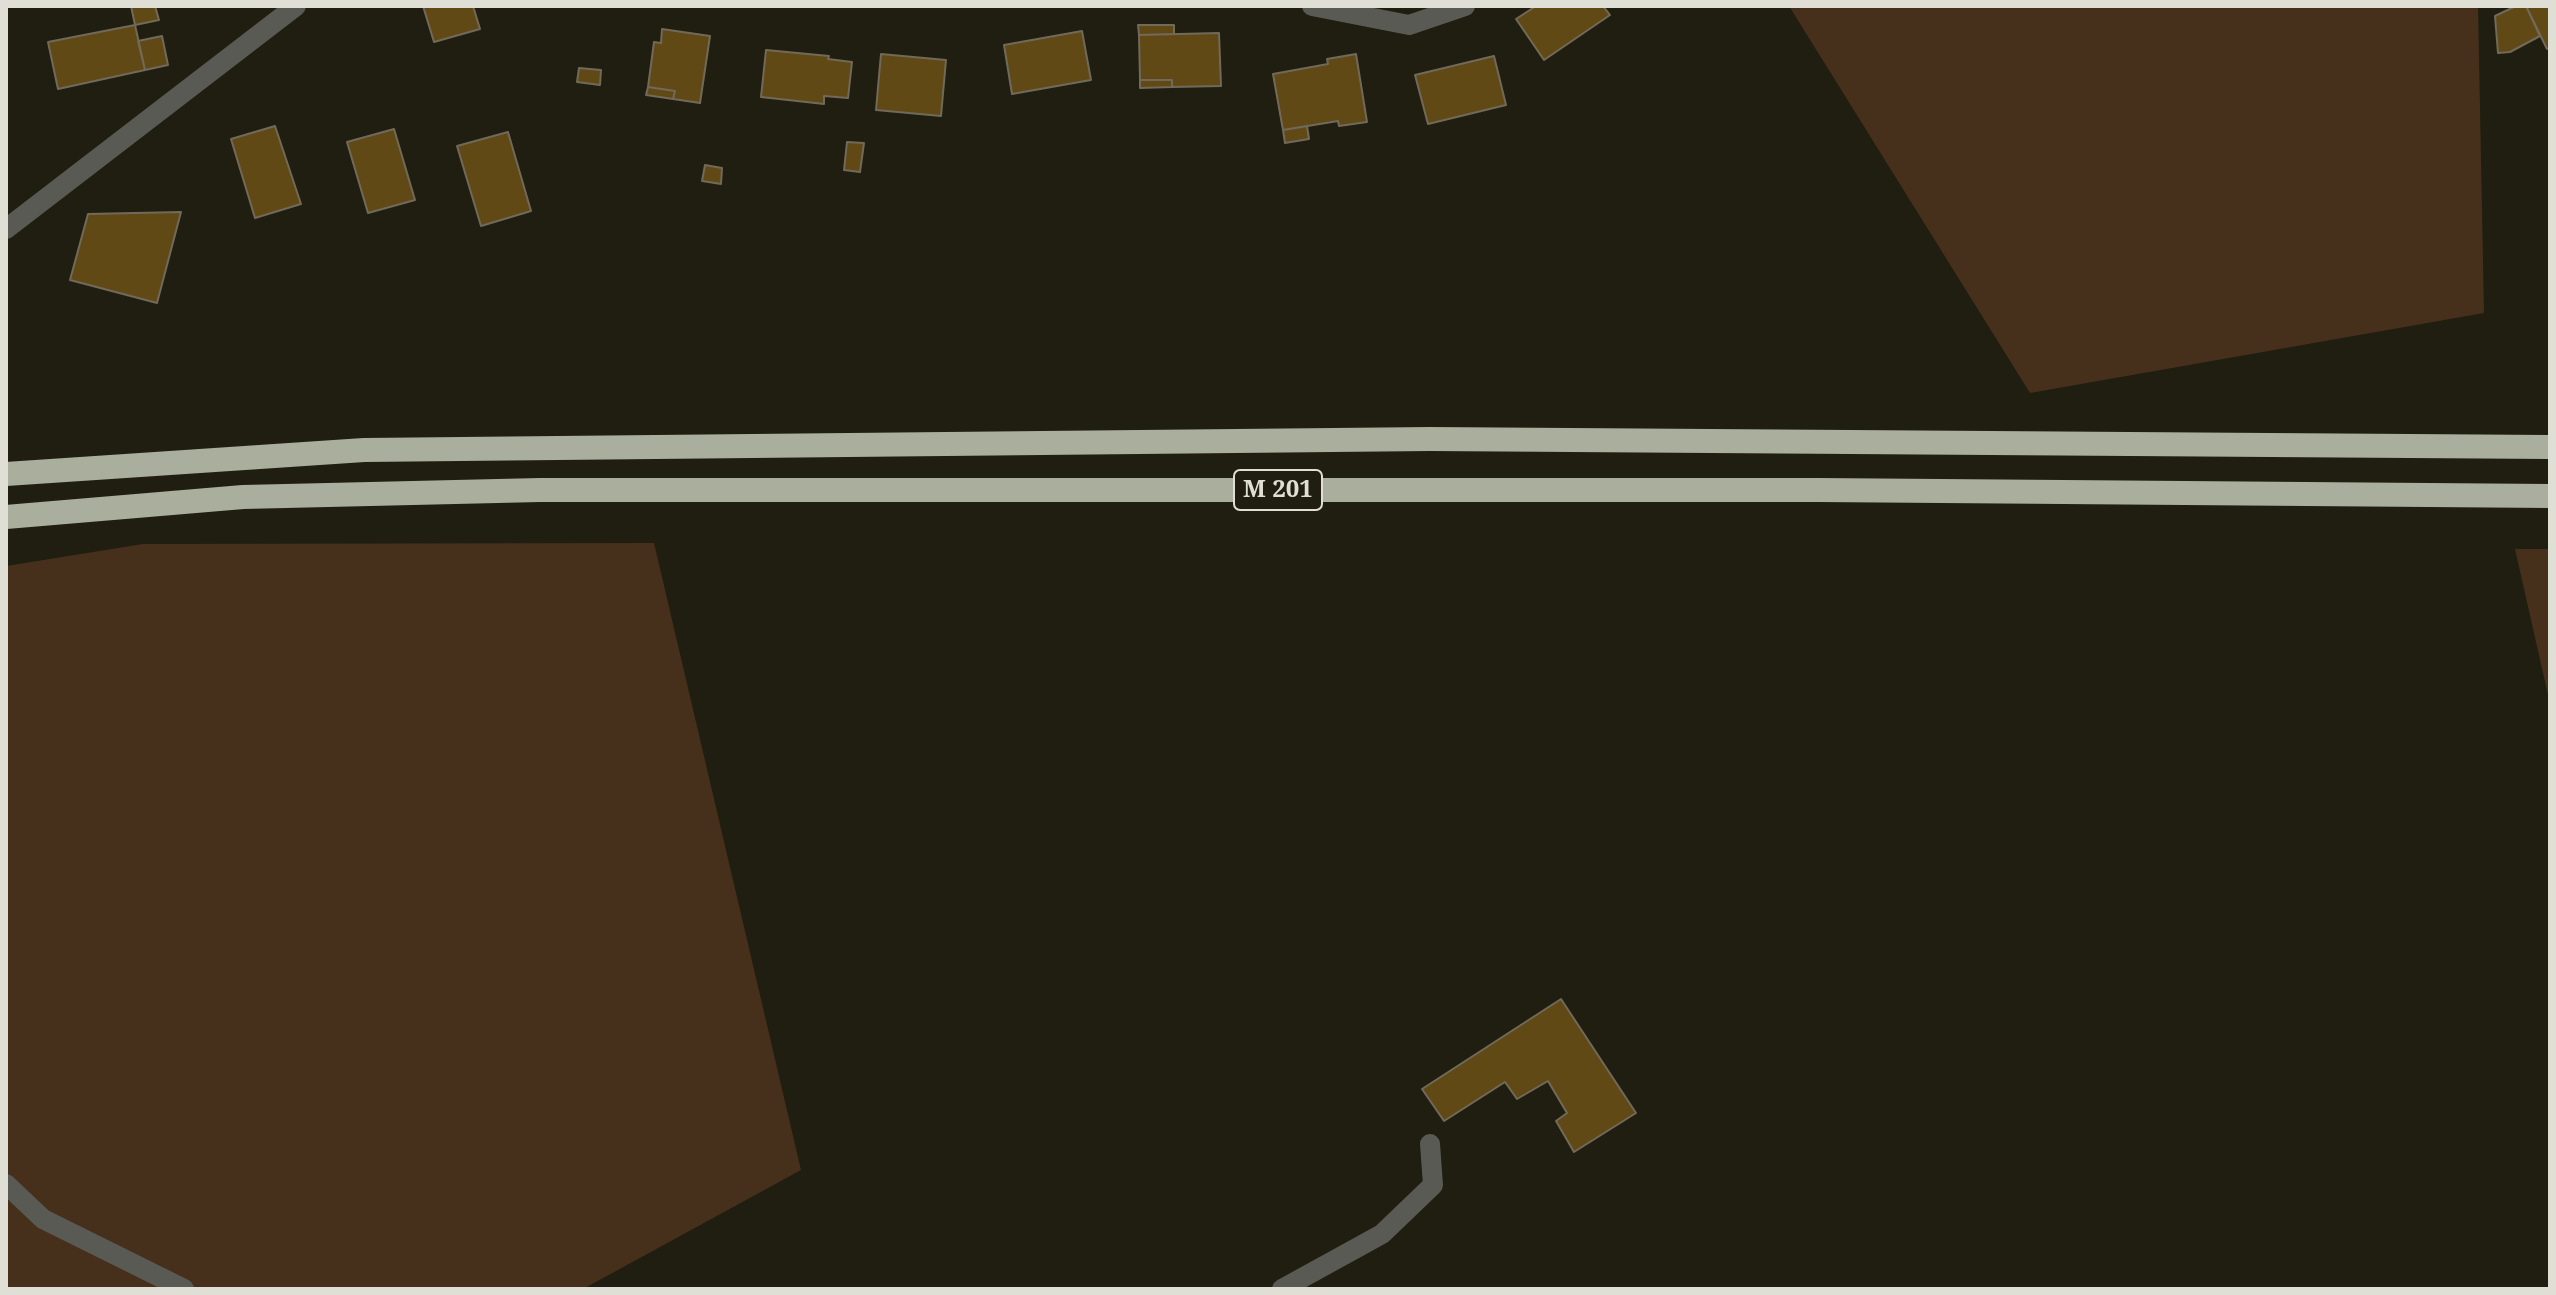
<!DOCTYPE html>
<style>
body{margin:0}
#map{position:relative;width:2556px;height:1295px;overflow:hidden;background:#201e10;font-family:"Noto Serif",serif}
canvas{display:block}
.frame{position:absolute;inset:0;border:8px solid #e0dfd6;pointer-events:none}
</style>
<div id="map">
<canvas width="2556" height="1295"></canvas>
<div class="frame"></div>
</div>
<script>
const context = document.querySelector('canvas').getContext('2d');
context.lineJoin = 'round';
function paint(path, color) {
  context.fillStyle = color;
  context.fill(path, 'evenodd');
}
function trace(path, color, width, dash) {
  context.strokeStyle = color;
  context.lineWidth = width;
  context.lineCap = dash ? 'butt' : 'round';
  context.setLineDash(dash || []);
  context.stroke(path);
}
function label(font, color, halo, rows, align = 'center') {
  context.font = font + ' "Noto Serif",serif';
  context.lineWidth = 6;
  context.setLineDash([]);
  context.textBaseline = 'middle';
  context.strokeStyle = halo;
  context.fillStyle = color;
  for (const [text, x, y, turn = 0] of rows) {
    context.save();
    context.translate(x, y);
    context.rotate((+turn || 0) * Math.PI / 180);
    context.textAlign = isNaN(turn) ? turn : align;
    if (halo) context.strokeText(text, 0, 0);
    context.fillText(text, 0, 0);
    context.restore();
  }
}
paint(new Path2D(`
 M 1789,6 L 2478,6 L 2484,313 L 2030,393 Z
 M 654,543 L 801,1170 L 583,1289 L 6,1289 L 6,566 L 143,544 Z
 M 2515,549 L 2550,549 L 2550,704 Z`), '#46301c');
const building = new Path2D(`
 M 131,6 L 155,6 L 159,20 L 135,25 Z
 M 423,6 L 473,6 L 480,29 L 434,42 Z
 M 1536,6 L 1603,6 L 1610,15 L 1544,60 L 1516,19 Z
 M 2516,6 L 2526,6 L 2540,36 L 2510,52 L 2498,53 L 2495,16 Z
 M 2526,6 L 2550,6 L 2550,47 L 2547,49 Z
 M 135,25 L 145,70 L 58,89 L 48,42 Z
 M 1138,25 L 1174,25 L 1174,34 L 1139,35 Z
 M 662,29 L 710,36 L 700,103 L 673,99 L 675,91 L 648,87 L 654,42 L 661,43 Z
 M 1082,31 L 1091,80 L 1012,94 L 1004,45 Z
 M 1219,33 L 1221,86 L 1172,87 L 1172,80 L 1140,80 L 1139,35 Z
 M 162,36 L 168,65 L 145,70 L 138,41 Z
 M 766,50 L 829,56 L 828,59 L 852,62 L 848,98 L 824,96 L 824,104 L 761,97 Z
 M 881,54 L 946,60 L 941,116 L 876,110 Z
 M 1356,54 L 1367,122 L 1339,126 L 1338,121 L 1283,130 L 1273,74 L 1328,64 L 1327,59 Z
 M 1494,56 L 1506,105 L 1428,124 L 1415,75 Z
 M 579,68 L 601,70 L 600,85 L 577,82 Z
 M 1140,80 L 1172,80 L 1172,87 L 1140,88 Z
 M 648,87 L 675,91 L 673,99 L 646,95 Z
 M 275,126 L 301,204 L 255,218 L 231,139 Z
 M 1307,126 L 1309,139 L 1285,143 L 1283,130 Z
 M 394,129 L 415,200 L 368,213 L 347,142 Z
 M 508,132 L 531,211 L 481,226 L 457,146 Z
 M 847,142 L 864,143 L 860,172 L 844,170 Z
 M 705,165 L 722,168 L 721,184 L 702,181 Z
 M 181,212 L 157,303 L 70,280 L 88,214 Z
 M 1561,999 L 1636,1113 L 1574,1152 L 1556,1121 L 1567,1113 L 1548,1081 L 1517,1099 L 1505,1082 L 1444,1121 L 1422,1089 Z`);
paint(building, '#614915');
trace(building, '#71695a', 2);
trace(new Path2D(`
 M 1312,6 L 1409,25 L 1465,6
 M 6,229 L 296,6
 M 6,1184 L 43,1219 L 184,1289
 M 1282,1289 L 1382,1234 L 1433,1185 L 1430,1144`), '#585a53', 20);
trace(new Path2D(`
 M 6,474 L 364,450 L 1430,439 L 2550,447
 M 6,517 L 243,497 L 540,490 L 1819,490 L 2550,496`), '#a9ae9d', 24);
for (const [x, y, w] of [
 [1278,490,88]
]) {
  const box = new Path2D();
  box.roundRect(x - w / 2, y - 20, w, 40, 6);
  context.fillStyle = '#201e10';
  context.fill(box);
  trace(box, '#e0dfd6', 2);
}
label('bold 24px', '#e0dfd6', null, [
 ["M 201",1278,490]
]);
</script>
